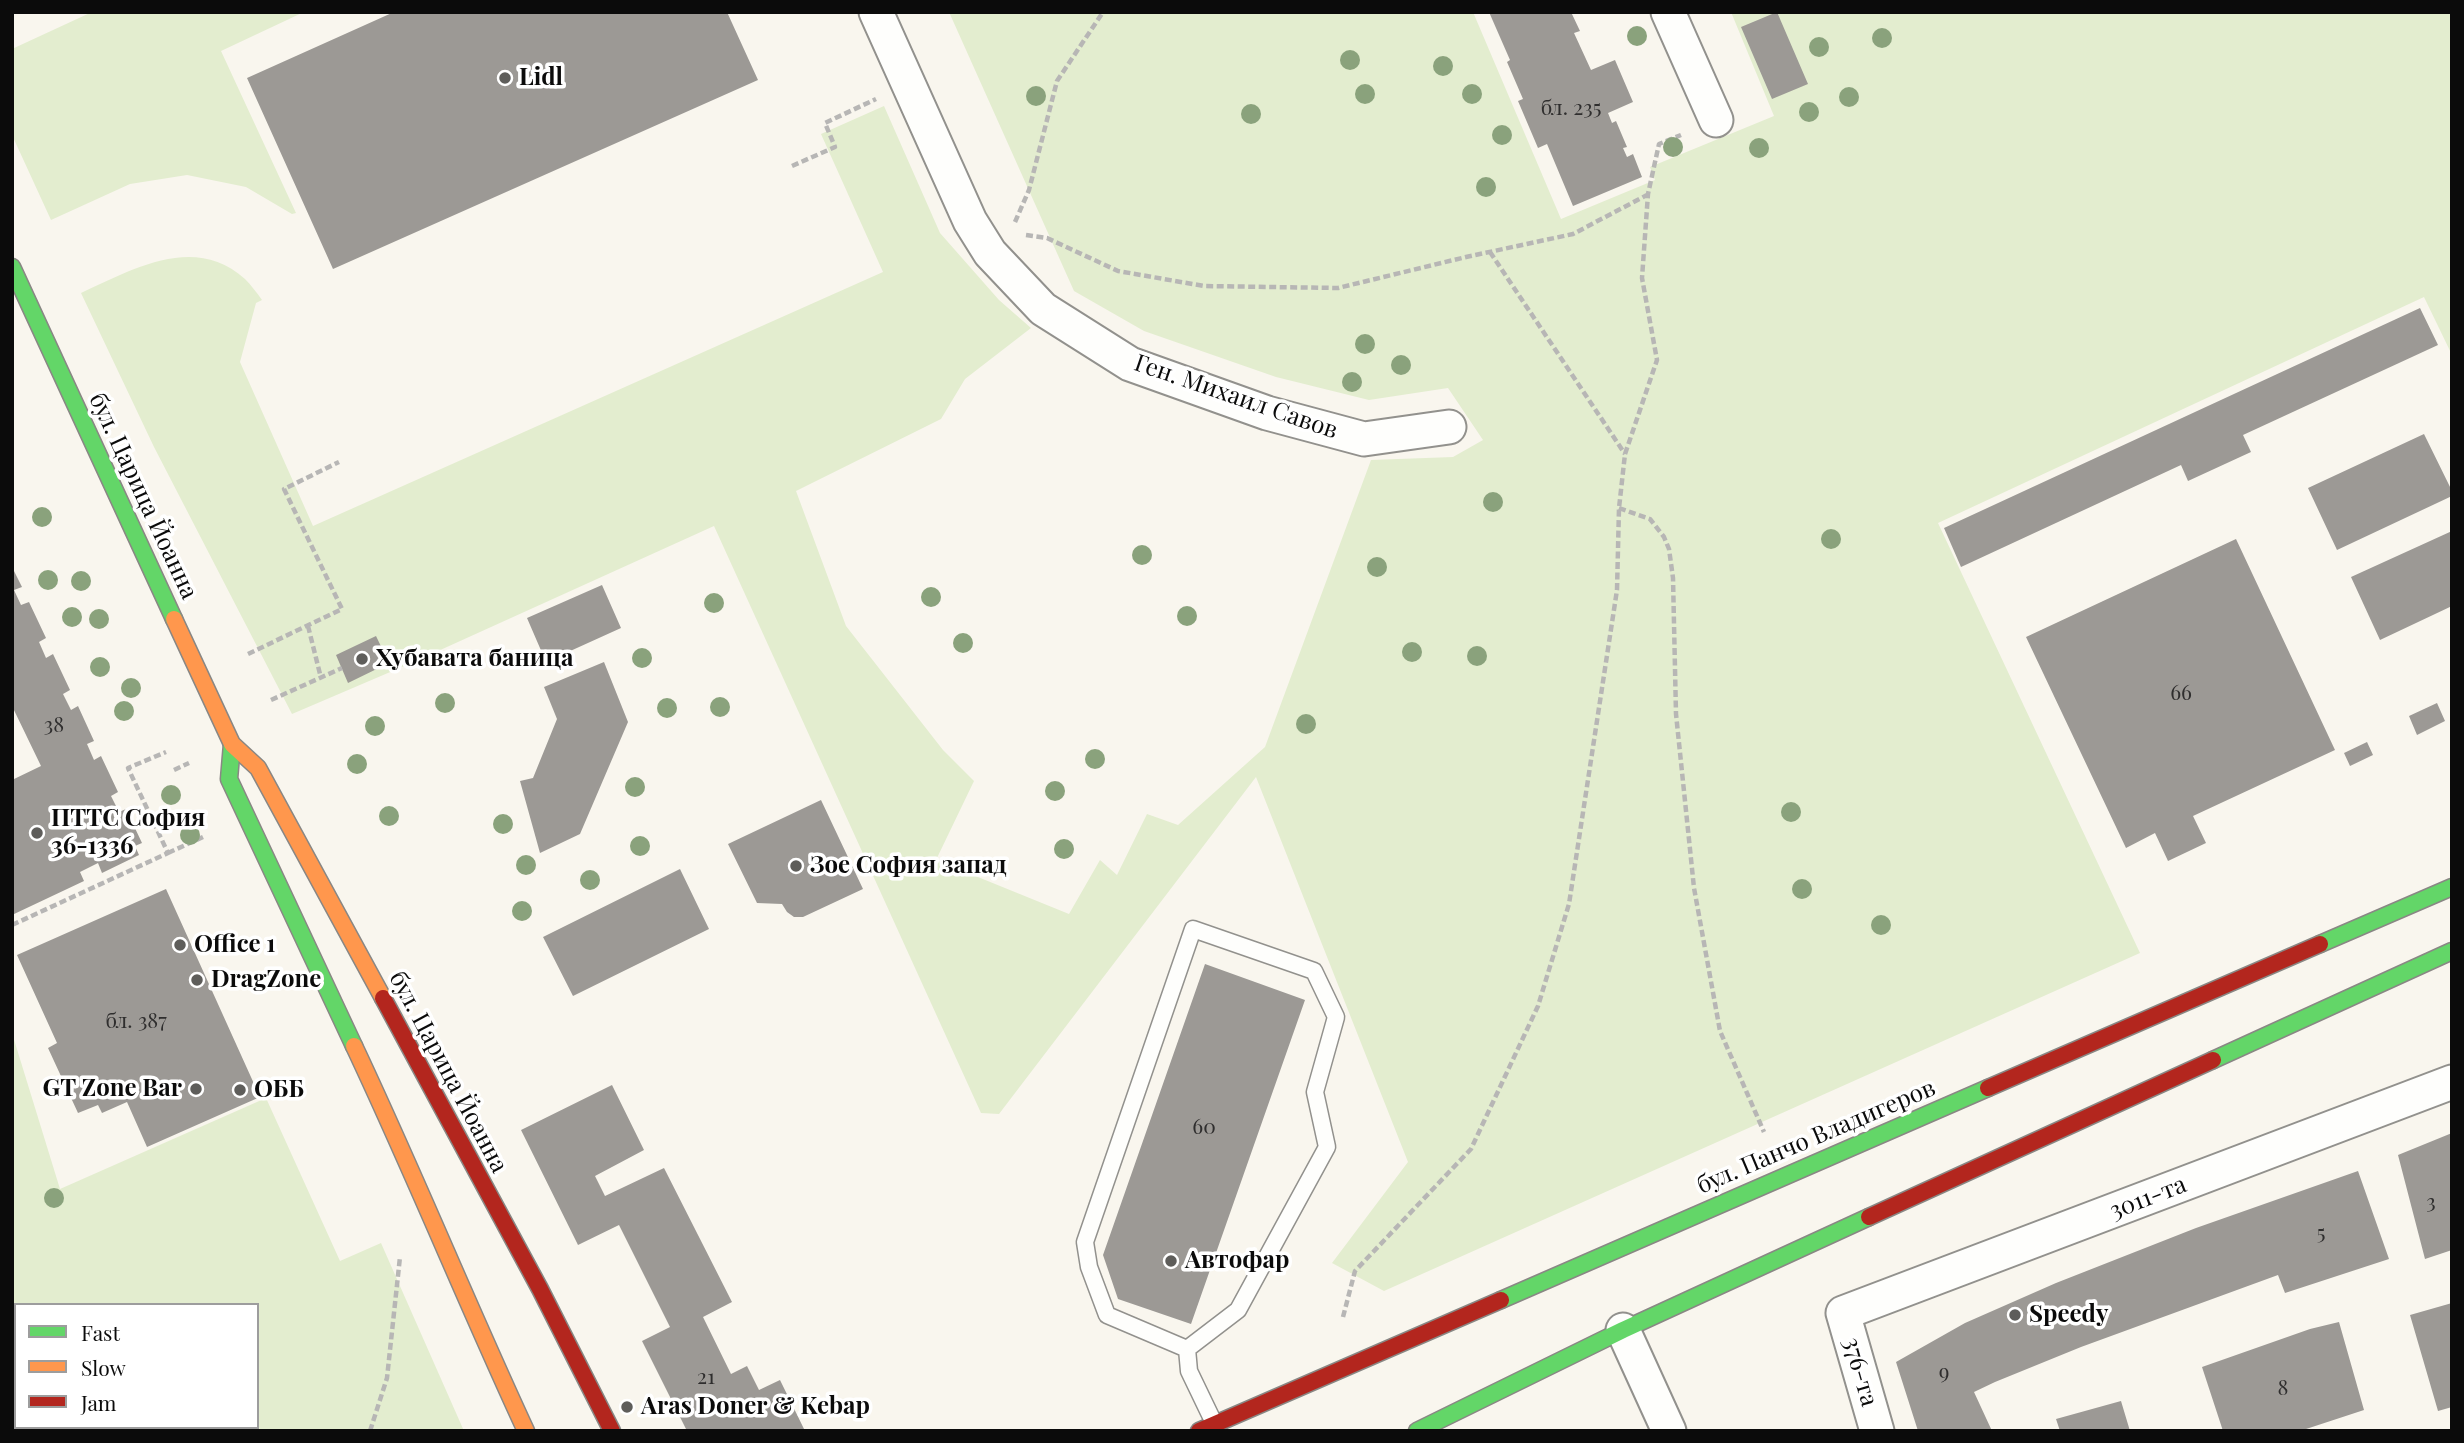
<!DOCTYPE html>
<meta charset="utf-8">
<style>
body{margin:0}
#map{position:relative;width:2464px;height:1443px;overflow:hidden;background:#f9f6ee;font-family:"Playfair Display",serif}
canvas{display:block}
.frame{position:absolute;inset:0;border:14px solid #0b0b0b;pointer-events:none}
.legend{position:absolute;left:14px;top:1303px;width:245px;height:126px;box-sizing:border-box;background:#fff;border:2px solid #9d9d9d;margin:0;padding:9px 12px;list-style:none;font-size:21px;color:#0b0b0b}
.legend li{display:flex;align-items:center;gap:14px;height:35px}
.legend b{width:35px;border:2px solid #9d9d9d}
</style>
<div id="map">
<canvas width="2464" height="1443"></canvas>
<div class="frame"></div>
<ul class="legend">
<li><b style="height:9px;background:#63d668"></b>Fast</li>
<li><b style="height:9px;background:#ff974d"></b>Slow</li>
<li><b style="height:9px;background:#b3261e"></b>Jam</li>
</ul>
</div>
<script>
const context = document.querySelector('canvas').getContext('2d');
context.lineJoin = 'round';
function paint(path, color) {
  context.fillStyle = color;
  context.fill(path, 'evenodd');
}
function trace(path, color, width, dash) {
  context.strokeStyle = color;
  context.lineWidth = width;
  context.lineCap = dash ? 'butt' : 'round';
  context.setLineDash(dash || []);
  context.stroke(path);
}
function label(font, color, halo, rows, align = 'center') {
  context.font = font + ' "Playfair Display",serif';
  context.lineWidth = 7;
  context.setLineDash([]);
  context.textBaseline = 'middle';
  context.strokeStyle = halo;
  context.fillStyle = color;
  for (const [text, x, y, turn = 0] of rows) {
    context.save();
    context.translate(x, y);
    context.rotate((+turn || 0) * Math.PI / 180);
    context.textAlign = isNaN(turn) ? turn : align;
    if (halo) context.strokeText(text, 0, 0);
    context.fillText(text, 0, 0);
    context.restore();
  }
}
paint(new Path2D(`
 M 92,12 L 304,12 L 221,51 L 296,213 L 292,214 L 246,187 L 187,175 L 130,184 L 51,220 L 12,135 L 12,49 Z
 M 949,12 L 1473,12 L 1561,219 L 1655,180 L 1650,167 L 1774,116 L 1731,12 L 2452,12 L 2452,355 L 2424,297 L 1938,523 L 2140,953 L 1384,1291 L 1332,1263 L 1408,1162 L 1256,777 L 999,1114 L 981,1113 L 714,526 L 416,661 L 292,714 L 154,447 L 81,293 C 132,270 194,233 245,279 C 251,285 257,293 262,300 L 256,303 L 240,362 L 313,526 L 883,272 L 821,134 L 884,106 L 940,233 L 999,300 L 1031,328 L 965,379 L 941,419 L 796,491 L 846,626 L 943,750 L 974,781 L 936,860 L 1069,914 L 1100,860 L 1117,875 L 1147,814 L 1178,825 L 1265,747 L 1371,460 L 1453,457 L 1483,440 L 1448,388 L 1369,400 L 1276,377 L 1144,331 L 1074,291 Z
 M 12,1033 L 60,1189 L 266,1098 L 340,1261 L 381,1243 L 464,1431 L 12,1431 ZM 16,1305 L 257,1305 L 257,1427 L 16,1427 Z`), '#e3edcf');
paint(new Path2D(`
 M 394,12 L 727,12 L 758,80 L 333,269 L 247,78 Z
 M 1489,12 L 1571,12 L 1580,31 L 1574,33 L 1591,70 L 1615,60 L 1633,102 L 1608,113 L 1612,123 L 1616,121 L 1627,147 L 1623,148 L 1627,157 L 1633,154 L 1642,177 L 1573,206 L 1547,144 L 1538,148 L 1518,101 L 1523,99 L 1507,62 L 1510,60 Z
 M 1777,12 L 1808,84 L 1772,99 L 1741,27 Z
 M 2420,308 L 2438,345 L 2243,435 L 2251,452 L 2188,481 L 2181,465 L 1961,567 L 1944,528 Z
 M 2424,434 L 2452,491 L 2452,496 L 2337,550 L 2308,488 Z
 M 2452,531 L 2452,606 L 2380,640 L 2351,577 Z
 M 2236,539 L 2335,750 L 2193,816 L 2206,843 L 2168,861 L 2155,833 L 2126,848 L 2026,637 Z
 M 12,567 L 22,587 L 14,590 L 21,605 L 29,602 L 46,638 L 39,642 L 46,658 L 53,654 L 70,690 L 63,694 L 71,710 L 78,706 L 94,741 L 87,744 L 94,760 L 101,756 L 118,792 L 111,796 L 119,812 L 126,809 L 142,843 L 135,846 L 139,855 L 102,873 L 98,863 L 80,872 L 84,881 L 12,915 L 12,780 L 41,766 L 12,706 Z
 M 602,585 L 621,628 L 546,662 L 527,618 Z
 M 376,636 L 389,663 L 348,683 L 336,655 Z
 M 604,662 L 628,722 L 580,834 L 540,853 L 520,781 L 533,778 L 557,719 L 544,687 Z
 M 2437,703 L 2445,721 L 2417,735 L 2409,716 Z
 M 2367,742 L 2373,755 L 2350,766 L 2344,753 Z
 M 821,800 L 863,889 L 803,917 L 794,917 L 787,912 L 782,904 L 757,903 L 728,844 Z
 M 680,869 L 709,929 L 573,996 L 543,937 Z
 M 166,889 L 260,1097 L 147,1147 L 127,1102 L 102,1113 L 98,1105 L 78,1113 L 48,1048 L 57,1043 L 17,955 Z
 M 1205,964 L 1305,1000 L 1191,1324 L 1118,1299 L 1103,1255 Z
 M 612,1085 L 644,1150 L 595,1176 L 605,1196 L 664,1168 L 732,1302 L 703,1317 L 731,1374 L 747,1366 L 759,1390 L 780,1380 L 805,1431 L 687,1431 L 642,1341 L 670,1327 L 619,1225 L 578,1245 L 521,1130 Z
 M 2452,1133 L 2452,1250 L 2425,1259 L 2398,1155 Z
 M 2358,1171 L 2389,1259 L 2285,1293 L 2278,1275 L 2081,1347 L 1995,1382 L 1974,1392 L 1992,1431 L 1918,1431 L 1896,1362 L 1965,1323 L 2056,1283 L 2196,1228 Z
 M 2452,1303 L 2452,1407 L 2438,1411 L 2410,1315 Z
 M 2339,1322 L 2364,1410 L 2300,1431 L 2223,1431 L 2202,1367 L 2310,1329 Z
 M 2121,1401 L 2130,1431 L 2060,1431 L 2056,1419 Z`), '#9c9995');
const lane = new Path2D(`
 M 1187,1349 L 1107,1315 L 1089,1267 L 1085,1242 L 1193,929 L 1314,971 L 1336,1017 L 1315,1092 L 1327,1147 L 1238,1310 L 1187,1349 L 1189,1371 L 1214,1423`);
const street = new Path2D(`
 M 876,12 L 970,221 L 990,253 L 1043,309 L 1130,364 L 1267,413 L 1364,439 L 1449,427
 M 1668,12 L 1716,120
 M 1623,1330 L 1669,1431
 M 1877,1431 L 1843,1313 L 2452,1082`);
const fast = new Path2D(`
 M 12,267 L 174,619
 M 232,744 L 229,779 L 354,1046
 M 2320,944 L 2452,887
 M 2213,1060 L 2452,951
 M 1501,1300 L 1988,1088
 M 1417,1431 L 1623,1330 L 1869,1217`);
const slow = new Path2D(`
 M 174,619 L 232,744 L 258,768 L 383,998
 M 354,1046 C 414,1173 467,1304 526,1431`);
const jam = new Path2D(`
 M 383,998 L 540,1289 L 612,1431
 M 1988,1088 L 2320,944
 M 1869,1217 L 2213,1060
 M 1199,1431 L 1501,1300`);
trace(lane, '#92918d', 19);
trace(street, '#92918d', 37);
trace(fast, '#898784', 19);
trace(slow, '#898784', 19);
trace(jam, '#898784', 19);
trace(new Path2D(`
 M 792,166 L 835,147 L 825,123 L 876,99
 M 1015,222 L 1029,190 L 1057,81 L 1103,12
 M 1026,235 L 1047,238 L 1118,271 L 1204,286 L 1338,288 L 1466,257 L 1573,234 L 1647,195
 M 1490,252 L 1625,454
 M 1619,508 L 1650,519 L 1664,537 L 1669,549 L 1673,578 L 1676,714 L 1694,888 L 1720,1031 L 1764,1132
 M 308,626 L 321,678
 M 248,654 L 342,609 L 284,489 L 339,462
 M 271,700 L 342,668
 M 174,770 L 189,763
 M 168,853 L 205,836
 M 12,925 L 168,853 L 128,768 L 166,752
 M 1343,1317 L 1355,1271 L 1471,1149 L 1538,1006 L 1569,904 L 1617,590 L 1619,508 L 1625,454 L 1657,360 L 1642,278 L 1648,194 L 1659,144 L 1681,135
 M 370,1431 L 387,1378 L 400,1257`), '#b7b6b5', 4.5, [7, 3.5]);
trace(lane, '#fefefc', 16);
trace(street, '#fefefc', 33);
trace(fast, '#63d668', 16);
trace(slow, '#ff974d', 16);
trace(jam, '#b3261e', 16);
context.fillStyle = '#8aa27c';
for (const [x, y] of [
 [1637,36],
 [1882,38],
 [1819,47],
 [1350,60],
 [1443,66],
 [1365,94],
 [1472,94],
 [1036,96],
 [1849,97],
 [1809,112],
 [1251,114],
 [1502,135],
 [1673,147],
 [1759,148],
 [1486,187],
 [1365,344],
 [1401,365],
 [1352,382],
 [1493,502],
 [42,517],
 [1831,539],
 [1142,555],
 [1377,567],
 [48,580],
 [81,581],
 [931,597],
 [714,603],
 [1187,616],
 [72,617],
 [99,619],
 [963,643],
 [1412,652],
 [1477,656],
 [642,658],
 [100,667],
 [131,688],
 [445,703],
 [720,707],
 [667,708],
 [124,711],
 [1306,724],
 [375,726],
 [1095,759],
 [357,764],
 [635,787],
 [1055,791],
 [171,795],
 [1791,812],
 [389,816],
 [503,824],
 [190,835],
 [640,846],
 [1064,849],
 [526,865],
 [590,880],
 [1802,889],
 [522,911],
 [1881,925],
 [54,1198]
]) {
  context.beginPath();
  context.arc(x, y, 10, 0, 2 * Math.PI);
  context.fill();
}
for (const [x, y, r, color] of [
 [505,78,7,"#5e5d5a"],
 [362,659,7,"#5e5d5a"],
 [37,833,7,"#5e5d5a"],
 [796,866,7,"#5e5d5a"],
 [180,945,7,"#5e5d5a"],
 [197,980,7,"#5e5d5a"],
 [196,1089,7,"#5e5d5a"],
 [240,1090,7,"#5e5d5a"],
 [1171,1261,7,"#5e5d5a"],
 [2015,1315,7,"#5e5d5a"],
 [627,1407,7,"#5e5d5a"]
]) {
  const dot = new Path2D();
  dot.arc(x, y, r, 0, 2 * Math.PI);
  context.fillStyle = color;
  context.fill(dot);
  trace(dot, '#fff', 2.5);
}
label('21px', '#2f2e2e', null, [
 ["бл. 235",1571,108],
 ["66",2181,693],
 ["38",54,725],
 ["бл. 387",136,1021],
 ["60",1204,1127],
 ["3",2431,1202],
 ["5",2321,1233],
 ["9",1944,1372],
 ["21",706,1377],
 ["8",2283,1388]
]);
label('bold 24px', '#0b0b0b', '#fff', [
 ["Lidl",519,78],
 ["Хубавата баница",376,659],
 ["ПТТС София",51,819],
 ["36-1336",51,847],
 ["Зое София запад",810,866],
 ["Office 1",194,945],
 ["DragZone",211,980],
 ["GT Zone Bar",182,1089,"right"],
 ["ОББ",254,1090],
 ["Автофар",1185,1261],
 ["Speedy",2029,1315],
 ["Aras Doner & Kebap",641,1407]
], 'left');
label('24px', '#0b0b0b', '#fff', [
 ["Ген. Михаил Савов",1236,397,19],
 ["бул. Царица Йоанна",143,496,65],
 ["бул. Царица Йоанна",448,1072,62],
 ["бул. Панчо Владигеров",1816,1137,-23],
 ["3011-та",2148,1198,-21],
 ["376-та",1860,1372,74]
]);
</script>
